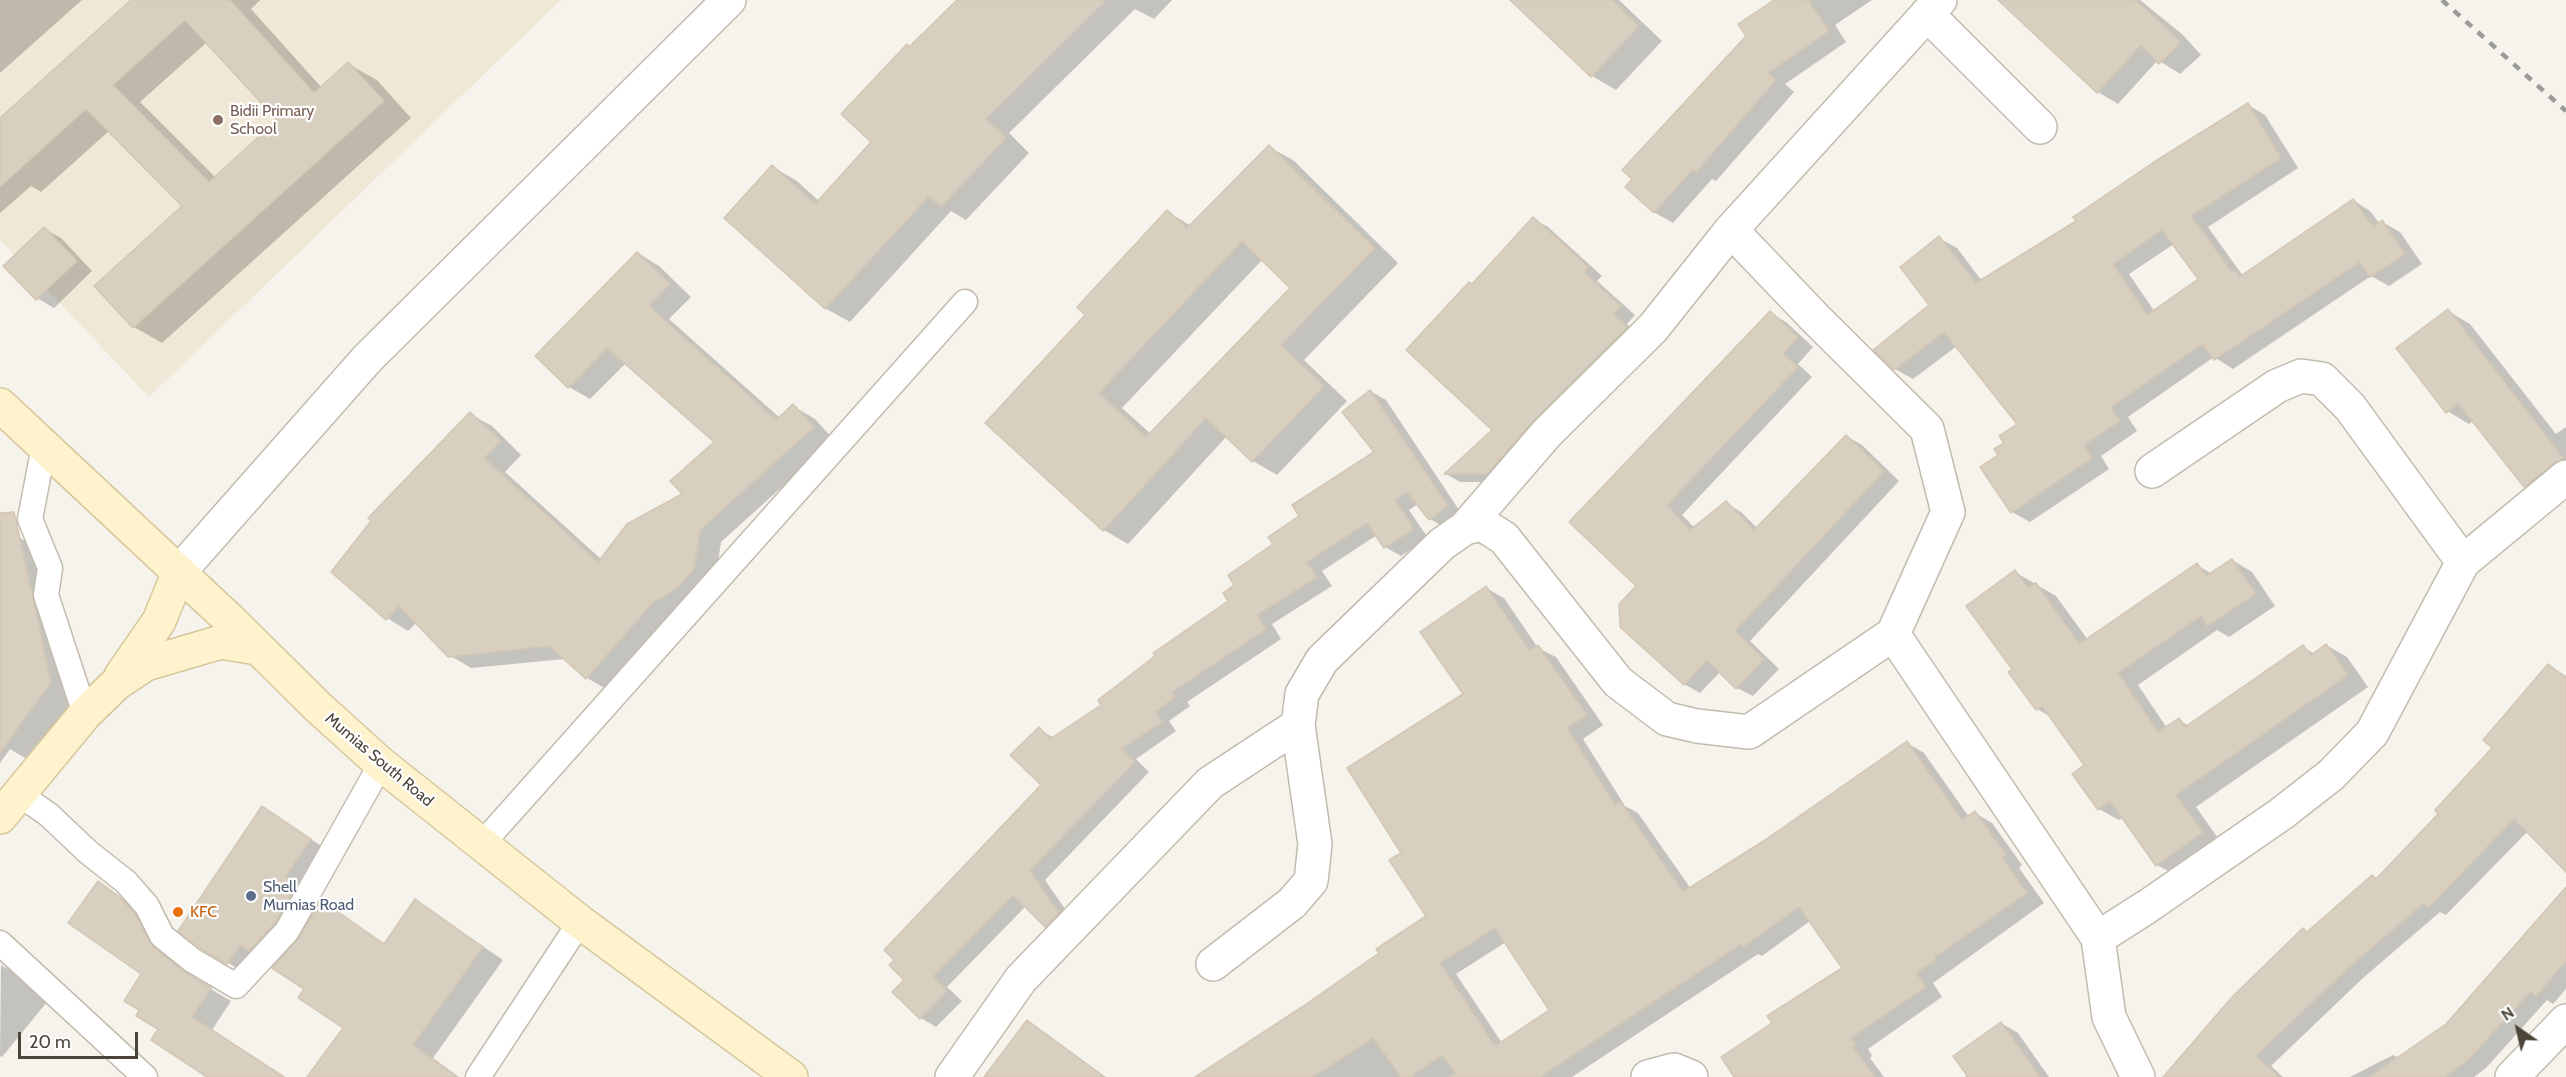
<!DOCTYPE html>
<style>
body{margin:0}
#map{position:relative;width:2566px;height:1077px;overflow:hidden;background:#f6f3ec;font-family:Cabin,sans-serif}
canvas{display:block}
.north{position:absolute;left:2488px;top:999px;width:60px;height:60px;-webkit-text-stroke:4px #fff;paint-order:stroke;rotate:326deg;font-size:16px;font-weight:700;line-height:24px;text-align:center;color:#4b4439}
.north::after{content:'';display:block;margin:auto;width:21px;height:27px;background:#4b4439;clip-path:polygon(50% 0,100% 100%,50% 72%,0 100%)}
.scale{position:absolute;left:18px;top:1032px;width:120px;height:27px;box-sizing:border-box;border:3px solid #4b4439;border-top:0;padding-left:8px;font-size:18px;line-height:21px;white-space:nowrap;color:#4b4439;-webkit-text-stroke:4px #fff;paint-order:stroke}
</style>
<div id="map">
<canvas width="2566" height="1077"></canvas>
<div class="north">N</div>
<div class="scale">20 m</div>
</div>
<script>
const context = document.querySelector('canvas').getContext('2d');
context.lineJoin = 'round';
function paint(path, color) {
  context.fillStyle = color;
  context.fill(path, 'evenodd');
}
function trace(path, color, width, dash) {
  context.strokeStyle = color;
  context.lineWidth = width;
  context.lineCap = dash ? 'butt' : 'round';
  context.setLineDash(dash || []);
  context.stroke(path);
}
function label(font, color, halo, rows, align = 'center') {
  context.font = font + ' Cabin,sans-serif';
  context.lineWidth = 4.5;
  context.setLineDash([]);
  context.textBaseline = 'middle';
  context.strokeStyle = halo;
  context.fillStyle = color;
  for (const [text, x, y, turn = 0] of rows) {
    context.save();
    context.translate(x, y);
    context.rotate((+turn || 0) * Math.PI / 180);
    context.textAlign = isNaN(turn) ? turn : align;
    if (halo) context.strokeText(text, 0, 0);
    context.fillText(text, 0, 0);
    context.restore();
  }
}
paint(new Path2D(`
 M 0,0 L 561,0 L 149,397 L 0,240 Z`), '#efe8d6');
paint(new Path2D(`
 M 0,0 L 82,0 L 0,73 Z
 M 133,0 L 260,0 L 251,9 L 322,88 L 348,64 L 377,80 L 411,118 L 162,343 L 134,327 L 184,206 L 109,131 L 41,192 L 31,186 L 0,213 L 0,120 ZM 207,42 L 279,120 L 216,178 L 140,102 Z
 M 959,0 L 1172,0 L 1154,19 L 1135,9 L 1009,133 L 1029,153 L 966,220 L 951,211 L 850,322 L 825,308 L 773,167 L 797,181 L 819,201 L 873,142 L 910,48 Z
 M 1512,0 L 1619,0 L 1662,41 L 1616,90 L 1592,76 Z
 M 1776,0 L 1872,0 L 1835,25 L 1846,42 L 1785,84 L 1794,92 L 1716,181 L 1712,179 L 1673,223 L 1654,212 L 1748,36 Z
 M 2023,0 L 2140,0 L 2183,35 L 2201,55 L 2180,74 L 2158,60 L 2118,104 L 2098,92 L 2012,11 Z
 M 2248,105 L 2265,115 L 2298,168 L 2208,227 L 2243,276 L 2353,200 L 2370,211 L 2380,224 L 2382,222 L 2400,232 L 2422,264 L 2389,286 L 2371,276 L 2233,369 L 2214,357 L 2128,417 L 2137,431 L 2101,456 L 2109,469 L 2030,522 L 2012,512 L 2000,455 L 2019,425 L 1957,346 L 1913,379 L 1895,369 L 1932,305 L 1939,238 L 1957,248 L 1982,281 L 2078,221 ZM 2174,244 L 2200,279 L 2155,312 L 2129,274 Z
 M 1269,147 L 1293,160 L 1398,263 L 1304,360 L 1347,401 L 1277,475 L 1253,461 L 1227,436 L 1128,544 L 1104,530 L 1087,315 L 1168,212 L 1191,226 ZM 1263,259 L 1292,287 L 1151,434 L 1122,408 Z
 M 1533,219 L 1548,227 L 1602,276 L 1597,281 L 1635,315 L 1627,324 L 1641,336 L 1502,482 L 1460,482 L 1446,474 L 1495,430 L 1473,285 Z
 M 44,229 L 61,238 L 92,271 L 54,308 L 37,298 Z
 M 638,253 L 659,266 L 691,297 L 669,319 L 780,418 L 793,406 L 815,419 L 834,440 L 721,542 L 715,582 L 608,690 L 587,678 L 565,659 L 471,668 L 449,655 L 417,622 L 408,631 L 387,618 L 470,414 L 492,426 L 521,455 L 505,472 L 602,560 L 685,494 L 716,442 L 626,363 L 590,399 L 569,387 Z
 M 2448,311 L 2470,324 L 2556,434 L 2566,427 L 2566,484 L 2547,499 L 2525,486 L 2474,420 L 2469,424 L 2447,411 Z
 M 1770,313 L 1786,322 L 1813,347 L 1798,364 L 1812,377 L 1682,515 L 1695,528 L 1726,503 L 1741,512 L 1758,529 L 1846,436 L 1862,445 L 1899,481 L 1750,641 L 1779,669 L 1753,696 L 1737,688 L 1721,671 L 1700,693 L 1684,684 L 1638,586 L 1571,522 Z
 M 1370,391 L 1386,400 L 1463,516 L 1446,528 L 1430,519 L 1418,504 L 1409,510 L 1428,538 L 1401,556 L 1385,547 L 1377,535 L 1322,571 L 1332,586 L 1272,624 L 1281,639 L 1187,702 L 1190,706 L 1169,721 L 1176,731 L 1136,759 L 1149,772 L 1045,880 L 1074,922 L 1061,935 L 1046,926 L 1026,906 L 947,987 L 962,1001 L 936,1027 L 921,1018 L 906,980 L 1043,785 L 1039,729 L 1054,738 L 1103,705 L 1230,601 L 1236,585 L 1301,516 L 1377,452 Z
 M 0,524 L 51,559 L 81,700 L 35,764 L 10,749 L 0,763 Z
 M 2232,560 L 2252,572 L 2275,606 L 2229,637 L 2217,630 L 2138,685 L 2167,728 L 2179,720 L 2189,726 L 2303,647 L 2315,654 L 2326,645 L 2347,657 L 2368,687 L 2196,807 L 2222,844 L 2178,876 L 2157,865 L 2124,817 L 2119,820 L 2099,809 L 2086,765 L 2053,718 L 2037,709 L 2010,673 L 2014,670 L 2015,572 L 2056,596 L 2088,640 L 2197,565 L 2212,574 Z
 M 1486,588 L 1504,598 L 1538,648 L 1556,657 L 1603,725 L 1583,739 L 1625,806 L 1638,813 L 1691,889 L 1766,841 L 1907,743 L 1924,753 L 1969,817 L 1975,813 L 1992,823 L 2022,865 L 2019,868 L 2044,903 L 1933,983 L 1942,997 L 1868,1049 L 1872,1056 L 1870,1058 L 1884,1077 L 1789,1077 L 1844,969 L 1810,921 L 1762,956 L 1758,954 L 1572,1077 L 1221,1077 L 1214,1066 L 1381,954 L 1428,917 L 1403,853 L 1465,694 ZM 1506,942 L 1551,1010 L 1502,1043 L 1456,974 Z
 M 2549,665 L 2566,676 L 2566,870 L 2528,831 L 2446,915 L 2440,912 L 2363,978 L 2271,1066 L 2283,1077 L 2166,1077 L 2308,933 L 2378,880 L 2440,813 L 2494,747 Z
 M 262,808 L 334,854 L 309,891 L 320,899 L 319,901 L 385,944 L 416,901 L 503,960 L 433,1058 L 459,1077 L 309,1077 L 345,1028 L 306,989 L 264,959 L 252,977 L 201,947 Z
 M 98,883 L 142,911 L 174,961 L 204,985 L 231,1001 L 212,1030 L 284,1077 L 210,1077 L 141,1010 L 143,973 Z
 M 2566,887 L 2566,989 L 2553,1004 L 2547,1000 L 2486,1068 L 2474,1077 L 2350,1077 L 2393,1055 L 2399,1058 L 2447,1025 Z
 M 1,965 L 18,975 L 47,1002 L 2,1057 L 0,1056 Z
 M 1027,1022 L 1044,1032 L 1106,1077 L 986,1077 Z
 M 2001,1023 L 2018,1033 L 2049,1077 L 1965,1077 Z`), '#0003');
const building = new Path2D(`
 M 131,0 L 230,0 L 314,93 L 348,62 L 384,101 L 133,328 L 94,286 L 182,206 L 86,109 L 0,187 L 0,118 ZM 185,20 L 277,120 L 209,182 L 113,85 Z
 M 957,0 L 1106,0 L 986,119 L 1006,138 L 941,207 L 929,196 L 825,309 L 724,218 L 772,165 L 815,204 L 871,142 L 841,114 L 907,44 L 909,47 Z
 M 1510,0 L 1612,0 L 1639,26 L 1591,77 Z
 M 1774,0 L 1808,0 L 1829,31 L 1768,73 L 1776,80 L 1696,172 L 1693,169 L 1654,213 L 1625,187 L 1632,179 L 1622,170 L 1746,36 L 1738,24 Z
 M 1998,0 L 2136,0 L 2181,42 L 2159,64 L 2141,45 L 2097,93 Z
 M 2248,103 L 2281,158 L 2191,216 L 2232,272 L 2235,270 L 2239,277 L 2353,199 L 2370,222 L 2374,226 L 2382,220 L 2405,254 L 2370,277 L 2360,262 L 2214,360 L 2202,344 L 2111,407 L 2120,421 L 2084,445 L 2092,458 L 2011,513 L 1980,467 L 1998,455 L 1994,449 L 2004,443 L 1999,436 L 2017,424 L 1944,332 L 1894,370 L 1873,350 L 1929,305 L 1900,267 L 1939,236 L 1976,283 L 2076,221 L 2073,217 L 2154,162 ZM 2162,230 L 2198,279 L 2147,315 L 2113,264 Z
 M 1269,145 L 1375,248 L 1281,345 L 1324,386 L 1252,462 L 1206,418 L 1103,531 L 985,423 L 1085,315 L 1077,307 L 1167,210 L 1187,228 ZM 1242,241 L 1290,288 L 1146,437 L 1099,393 Z
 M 1533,217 L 1589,267 L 1584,272 L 1621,306 L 1613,314 L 1627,327 L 1534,420 L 1487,474 L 1444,474 L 1492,430 L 1406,350 L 1469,282 L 1472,284 Z
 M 44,227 L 77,261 L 36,300 L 3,266 Z
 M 637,252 L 670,284 L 649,306 L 776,420 L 793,404 L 814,427 L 700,530 L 694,569 L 680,585 L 661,599 L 656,599 L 586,679 L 549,646 L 448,657 L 399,606 L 386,620 L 331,572 L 371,521 L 368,518 L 470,412 L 501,441 L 484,458 L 598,562 L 627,524 L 682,494 L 670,481 L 714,442 L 607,348 L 568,388 L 535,356 Z
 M 2448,309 L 2564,459 L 2554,463 L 2524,487 L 2458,403 L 2446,413 L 2396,348 Z
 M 1770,311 L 1798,337 L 1783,354 L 1798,367 L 1667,505 L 1690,530 L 1726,501 L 1754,530 L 1846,435 L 1884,471 L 1735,631 L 1764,659 L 1736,689 L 1707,660 L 1684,685 L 1620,627 L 1619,604 L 1636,586 L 1569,522 Z
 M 1370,390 L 1448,506 L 1429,520 L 1407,492 L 1395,500 L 1414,529 L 1384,548 L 1367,523 L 1307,562 L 1317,577 L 1257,615 L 1266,629 L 1172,692 L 1175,697 L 1155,712 L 1162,722 L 1121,749 L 1135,762 L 1030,870 L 1059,913 L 1045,927 L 1013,895 L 933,977 L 947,991 L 920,1019 L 892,992 L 904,980 L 889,965 L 894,960 L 884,950 L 1041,785 L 1010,755 L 1039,727 L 1050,739 L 1101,705 L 1098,700 L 1155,656 L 1153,653 L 1228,601 L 1223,593 L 1234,585 L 1228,575 L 1273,544 L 1268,537 L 1299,516 L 1292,505 L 1374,452 L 1342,412 Z
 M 14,512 L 51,682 L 0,753 L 0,513 Z
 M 2232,559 L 2256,594 L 2207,626 L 2201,616 L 2118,673 L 2158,732 L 2179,718 L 2185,727 L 2303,645 L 2311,655 L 2326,644 L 2348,675 L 2176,795 L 2203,832 L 2156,866 L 2110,801 L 2098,810 L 2072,774 L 2084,765 L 2042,706 L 2036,710 L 2008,672 L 2012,669 L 1966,606 L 2015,570 L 2028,588 L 2036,583 L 2079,644 L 2197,563 L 2206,576 Z
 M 1486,586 L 1530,651 L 1538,645 L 1587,715 L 1567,728 L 1615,805 L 1620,801 L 1683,892 L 1765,840 L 1907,741 L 1962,820 L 1975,811 L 2006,855 L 2002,857 L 2027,893 L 1935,957 L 1936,960 L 1916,973 L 1926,987 L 1851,1038 L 1856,1046 L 1853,1047 L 1875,1077 L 1734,1077 L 1721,1057 L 1772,1023 L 1767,1016 L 1842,968 L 1799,907 L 1743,947 L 1741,944 L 1540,1077 L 1449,1077 L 1455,1073 L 1442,1055 L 1411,1077 L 1401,1077 L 1373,1038 L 1313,1077 L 1195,1077 L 1302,1007 L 1379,953 L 1376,949 L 1426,916 L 1389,860 L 1401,853 L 1347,768 L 1463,694 L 1420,632 ZM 1495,928 L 1549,1010 L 1495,1046 L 1440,963 Z
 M 2548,664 L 2566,678 L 2566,872 L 2514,819 L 2429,907 L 2424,903 L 2347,969 L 2256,1056 L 2279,1077 L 2163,1077 L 2233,996 L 2303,928 L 2307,932 L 2372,875 L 2376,879 L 2438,814 L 2435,810 L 2492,748 L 2483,740 Z
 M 262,806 L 311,839 L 286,876 L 297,884 L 275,923 L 249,951 L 240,945 L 227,964 L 200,948 L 178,931 Z
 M 98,881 L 121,898 L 135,914 L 153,947 L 183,971 L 211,988 L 192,1017 L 284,1077 L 207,1077 L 151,1040 L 158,1029 L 136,1016 L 139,1010 L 124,1001 L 141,974 L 68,923 Z
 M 2566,887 L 2566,961 L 2536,996 L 2531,991 L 2469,1059 L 2445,1077 L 2369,1077 L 2446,1024 Z
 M 415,899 L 483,947 L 413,1045 L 457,1077 L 307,1077 L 343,1028 L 298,998 L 304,989 L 272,968 L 299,938 L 321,900 L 384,944 Z
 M 1027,1020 L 1104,1077 L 984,1077 Z
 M 2001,1022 L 2040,1077 L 1968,1077 L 1953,1056 Z`);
paint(building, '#d8cfc1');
trace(building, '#d3c7b4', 1.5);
const lane = new Path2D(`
 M 44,446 L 30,519 L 50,568 L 46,595 L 85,714
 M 19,794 L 49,815 L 88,852 L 126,882 L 147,906 L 162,936 L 192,960 L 236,986 L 287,931 L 381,764
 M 481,845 L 965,302
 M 0,943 L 145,1077
 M 478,1077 L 580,922`);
const street = new Path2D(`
 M 1927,14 L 2040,127
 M 2152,471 L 2277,386 L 2301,376 L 2322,379 L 2350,407 L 2463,562
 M 1465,528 L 1547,433 L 1653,328 L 1731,230 L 1940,0
 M 179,572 L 367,359 L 729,0
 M 1893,634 L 2098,938 L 2109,1017 L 2138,1077
 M 2098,938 L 2148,906 L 2281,814 L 2331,775 L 2372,733 L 2463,562 L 2566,477
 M 1213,964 L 1292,903 L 1311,881 L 1315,844 L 1298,725 L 1302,694 L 1322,660 L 1442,544 L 1465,528 L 1482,524 L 1504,538 L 1618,682 L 1667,719 L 1697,726 L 1749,732 L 1893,634 L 1948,512 L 1927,429 L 1815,318 L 1731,230
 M 952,1077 L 1021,979 L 1210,783 L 1298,725
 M 1648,1077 L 1674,1070 L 1691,1077
 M 2512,1077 L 2566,1021`);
const secondary = new Path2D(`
 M 0,405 L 232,622 L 318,707 L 381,764 L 580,922 L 791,1077
 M 121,676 L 159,621 L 179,572
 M 0,817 L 85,714 L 117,683 L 146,664 L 221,642 L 257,648`);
trace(lane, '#c2bbae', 27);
trace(street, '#c2bbae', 36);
trace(secondary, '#d6c79b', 36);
trace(lane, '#fff', 24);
trace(street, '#fff', 33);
trace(secondary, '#fff3cd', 33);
trace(new Path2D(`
 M 2442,0 L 2566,111`), '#9a9a9a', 4.5, [8, 8]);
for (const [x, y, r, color] of [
 [218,120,6,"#8d6e63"],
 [251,896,6,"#5c6f8a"],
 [178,912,6,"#e8710a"]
]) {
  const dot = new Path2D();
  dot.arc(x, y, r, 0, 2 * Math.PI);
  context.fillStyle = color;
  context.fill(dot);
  trace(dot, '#fff', 2);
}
label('16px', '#785e54', '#fff', [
 ["Bidii Primary",230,111],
 ["School",230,129]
], 'left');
label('16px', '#4b4439', '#fff', [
 ["Mumias South Road",379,760,40]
]);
label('16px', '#4e5e75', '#fff', [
 ["Shell",263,887],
 ["Mumias Road",263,905]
], 'left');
label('16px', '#c56008', '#fff', [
 ["KFC",190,912]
], 'left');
</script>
